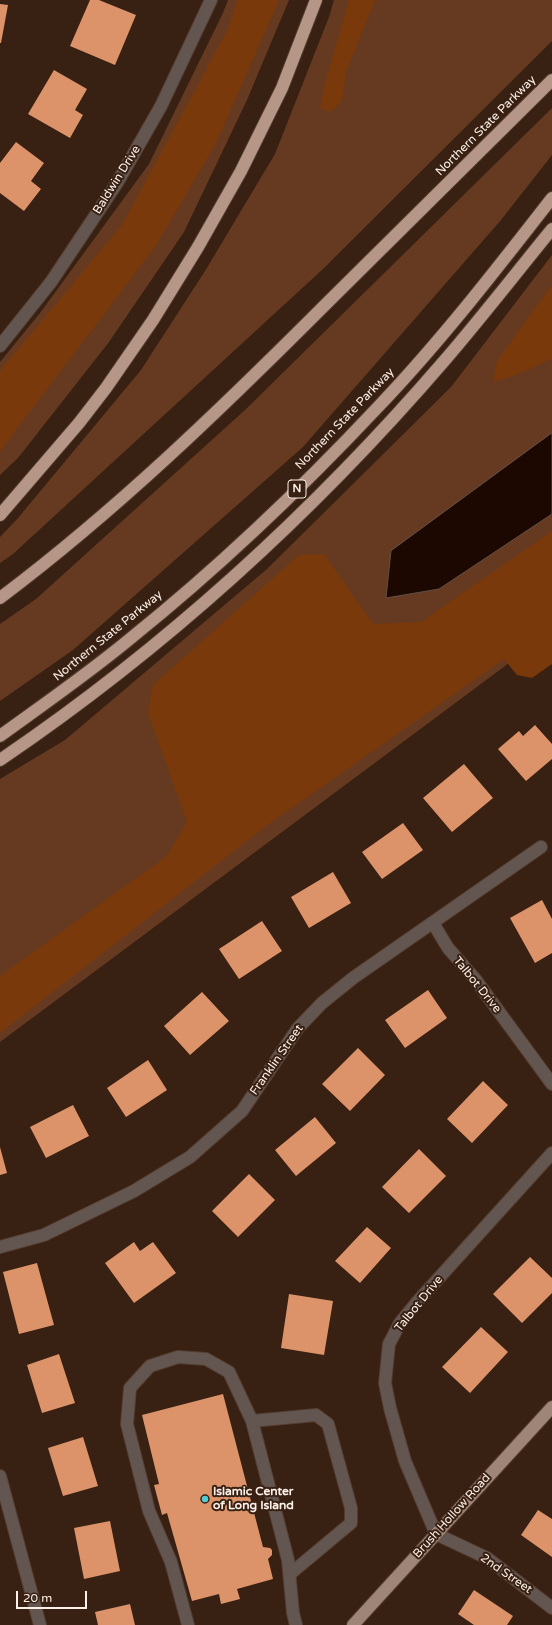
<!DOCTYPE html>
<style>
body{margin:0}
#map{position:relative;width:552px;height:1625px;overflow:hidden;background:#382012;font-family:"Varela Round",sans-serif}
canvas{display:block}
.scale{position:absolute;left:16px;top:1591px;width:71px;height:18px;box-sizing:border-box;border:2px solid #fdf0e9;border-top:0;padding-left:5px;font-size:12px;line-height:14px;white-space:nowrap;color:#fdf0e9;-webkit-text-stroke:3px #382012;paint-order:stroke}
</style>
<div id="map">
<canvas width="552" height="1625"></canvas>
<div class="scale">20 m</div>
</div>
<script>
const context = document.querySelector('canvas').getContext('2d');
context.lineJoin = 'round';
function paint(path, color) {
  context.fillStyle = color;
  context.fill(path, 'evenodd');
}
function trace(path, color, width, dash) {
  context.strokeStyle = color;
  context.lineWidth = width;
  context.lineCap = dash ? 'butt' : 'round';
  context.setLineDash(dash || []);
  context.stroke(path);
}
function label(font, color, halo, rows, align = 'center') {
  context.font = font + ' "Varela Round",sans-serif';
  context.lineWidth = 4;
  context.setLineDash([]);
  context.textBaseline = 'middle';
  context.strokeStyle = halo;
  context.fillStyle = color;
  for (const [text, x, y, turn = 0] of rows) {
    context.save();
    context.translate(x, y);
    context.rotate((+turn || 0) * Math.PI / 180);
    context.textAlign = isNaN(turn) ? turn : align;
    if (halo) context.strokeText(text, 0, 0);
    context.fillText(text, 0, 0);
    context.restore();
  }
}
paint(new Path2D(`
 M 228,0 L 289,0 L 247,100 L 184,232 L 109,342 L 18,458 L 0,475 L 0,362 L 40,313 L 149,164 L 222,15 Z
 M 334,0 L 552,0 L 552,41 L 323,269 L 13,554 L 0,563 L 0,537 L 18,518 L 141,370 L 205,271 L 275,154 L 329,17 Z
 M 552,108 L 552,155 L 501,220 L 303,447 L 73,650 L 0,701 L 0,624 L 36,599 L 245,410 Z
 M 552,255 L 552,631 L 0,1042 L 0,779 L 65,740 L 267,569 L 451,387 Z`), '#663a20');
paint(new Path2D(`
 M 238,0 L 279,0 L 216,143 L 155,247 L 0,451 L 0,371 L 122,225 L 227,31 Z
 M 349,0 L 375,0 L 346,72 L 342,101 L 330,112 L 320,108 L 324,87 Z
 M 552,285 L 552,359 L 516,375 L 493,382 L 497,361 Z
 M 552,531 L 552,664 L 532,678 L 517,675 L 504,659 L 266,826 L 0,1033 L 0,976 L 167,856 L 187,822 L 148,713 L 153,685 L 299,555 L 324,554 L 373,624 L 421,622 Z`), '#79390b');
const water = new Path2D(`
 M 552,433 L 552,514 L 439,589 L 386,598 L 391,551 Z`);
paint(water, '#1c0800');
trace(water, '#604e46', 1);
paint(new Path2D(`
 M 90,0 L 99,0 L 136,15 L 115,65 L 70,46 Z
 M 0,4 L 8,5 L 1,43 L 0,43 Z
 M 54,70 L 87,89 L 75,110 L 83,115 L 70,138 L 28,114 Z
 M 16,142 L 44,163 L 31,181 L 41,189 L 24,211 L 0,193 L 0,163 Z
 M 535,725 L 552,744 L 552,759 L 526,781 L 498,749 L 519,731 L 523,736 Z
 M 464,764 L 493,798 L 452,832 L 423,798 Z
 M 403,823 L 423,850 L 382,879 L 362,852 Z
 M 333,872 L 351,903 L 309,928 L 291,897 Z
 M 542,900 L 552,919 L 552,953 L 535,963 L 510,918 Z
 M 262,921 L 282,951 L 239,979 L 219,949 Z
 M 428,990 L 447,1018 L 405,1048 L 385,1020 Z
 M 202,992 L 229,1021 L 190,1055 L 164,1026 Z
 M 358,1048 L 385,1075 L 350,1111 L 322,1084 Z
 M 148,1060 L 167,1090 L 126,1117 L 107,1088 Z
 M 483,1081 L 508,1105 L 472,1143 L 447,1119 Z
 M 73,1105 L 89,1136 L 46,1158 L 30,1127 Z
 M 315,1117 L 336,1143 L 296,1176 L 275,1150 Z
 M 0,1147 L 7,1173 L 0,1175 Z
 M 419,1149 L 446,1176 L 409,1213 L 382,1187 Z
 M 249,1174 L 275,1200 L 238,1237 L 212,1211 Z
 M 367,1227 L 391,1248 L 360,1283 L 335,1261 Z
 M 134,1242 L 140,1251 L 153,1242 L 176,1273 L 134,1303 L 105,1263 Z
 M 530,1257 L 552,1278 L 552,1293 L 522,1323 L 493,1294 Z
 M 37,1263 L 54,1325 L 19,1334 L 3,1272 Z
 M 289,1294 L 333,1301 L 324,1355 L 281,1348 Z
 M 481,1327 L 508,1352 L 470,1393 L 442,1367 Z
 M 59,1354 L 75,1403 L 42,1413 L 27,1365 Z
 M 223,1394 L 263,1547 L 270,1548 L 272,1550 L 272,1555 L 268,1559 L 273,1579 L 237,1589 L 240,1599 L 221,1604 L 219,1594 L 192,1601 L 167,1513 L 162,1515 L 154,1485 L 159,1484 L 142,1415 Z
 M 83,1437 L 98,1486 L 63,1496 L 48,1448 Z
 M 538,1510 L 552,1519 L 552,1557 L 521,1535 Z
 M 110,1521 L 120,1571 L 84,1579 L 74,1528 Z
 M 474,1590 L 513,1616 L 507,1625 L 474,1625 L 458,1614 Z
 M 130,1604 L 135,1625 L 98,1625 L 95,1612 Z`), '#dd936a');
const minor = new Path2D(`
 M 0,346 L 51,282 L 117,183 L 161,106 L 211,0
 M 433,923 L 448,948 L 475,979 L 552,1084
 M 552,1153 L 418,1301 L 400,1323 L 389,1344 L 385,1383 L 390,1408 L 405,1461 L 436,1534 L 487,1558 L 552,1608
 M 0,1247 L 44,1235 L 134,1191 L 190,1157 L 242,1111 L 298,1028 L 322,1003 L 353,978 L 541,847
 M 252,1421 L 316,1415 L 328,1424 L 351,1508 L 351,1523 L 290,1574
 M 0,1476 L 40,1625
 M 188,1625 L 171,1562 L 149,1511 L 127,1424 L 130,1388 L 150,1366 L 178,1357 L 206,1359 L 229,1372 L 252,1421 L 288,1560 L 293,1613 L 296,1625`);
const major = new Path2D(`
 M 353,1625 L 552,1407`);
const highway = new Path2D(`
 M 0,515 L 79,423 L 106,388 L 153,320 L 198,247 L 241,171 L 282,88 L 316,0
 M 0,598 C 117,510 222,408 325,305 C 400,230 476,155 552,80
 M 0,736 C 44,704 89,673 131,638 C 218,568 301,489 378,407 C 440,342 496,270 552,198
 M 0,760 C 165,648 315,511 445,360 C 482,317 516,273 552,229`);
trace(minor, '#543d30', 14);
trace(major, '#543d30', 14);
trace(highway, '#543d30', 14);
trace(minor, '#635650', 12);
trace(major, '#9f8577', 12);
trace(highway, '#b69787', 12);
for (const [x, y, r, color] of [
 [205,1499,4,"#51ccd2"]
]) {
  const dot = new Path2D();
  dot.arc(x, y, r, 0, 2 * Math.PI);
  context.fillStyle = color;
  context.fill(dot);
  trace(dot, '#382012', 1.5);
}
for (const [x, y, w] of [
 [297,489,18]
]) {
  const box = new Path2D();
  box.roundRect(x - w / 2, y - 9, w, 18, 3);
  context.fillStyle = '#382012';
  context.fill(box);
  trace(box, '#fdf0e9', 1);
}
label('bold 11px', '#fdf0e9', null, [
 ["N",297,489]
]);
label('12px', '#fdf0e9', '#382012', [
 ["Northern State Parkway",486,126,-45],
 ["Baldwin Drive",117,180,-58],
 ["Northern State Parkway",345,419,-46],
 ["Northern State Parkway",108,636,-39],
 ["Talbot Drive",477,985,51],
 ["Franklin Street",277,1060,-55],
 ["Talbot Drive",419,1304,-51],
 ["Brush Hollow Road",452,1516,-48],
 ["2nd Street",506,1574,35]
]);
label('bold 12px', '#fdf0e9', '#382012', [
 ["Islamic Center",213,1492],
 ["of Long Island",213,1506]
], 'left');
</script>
